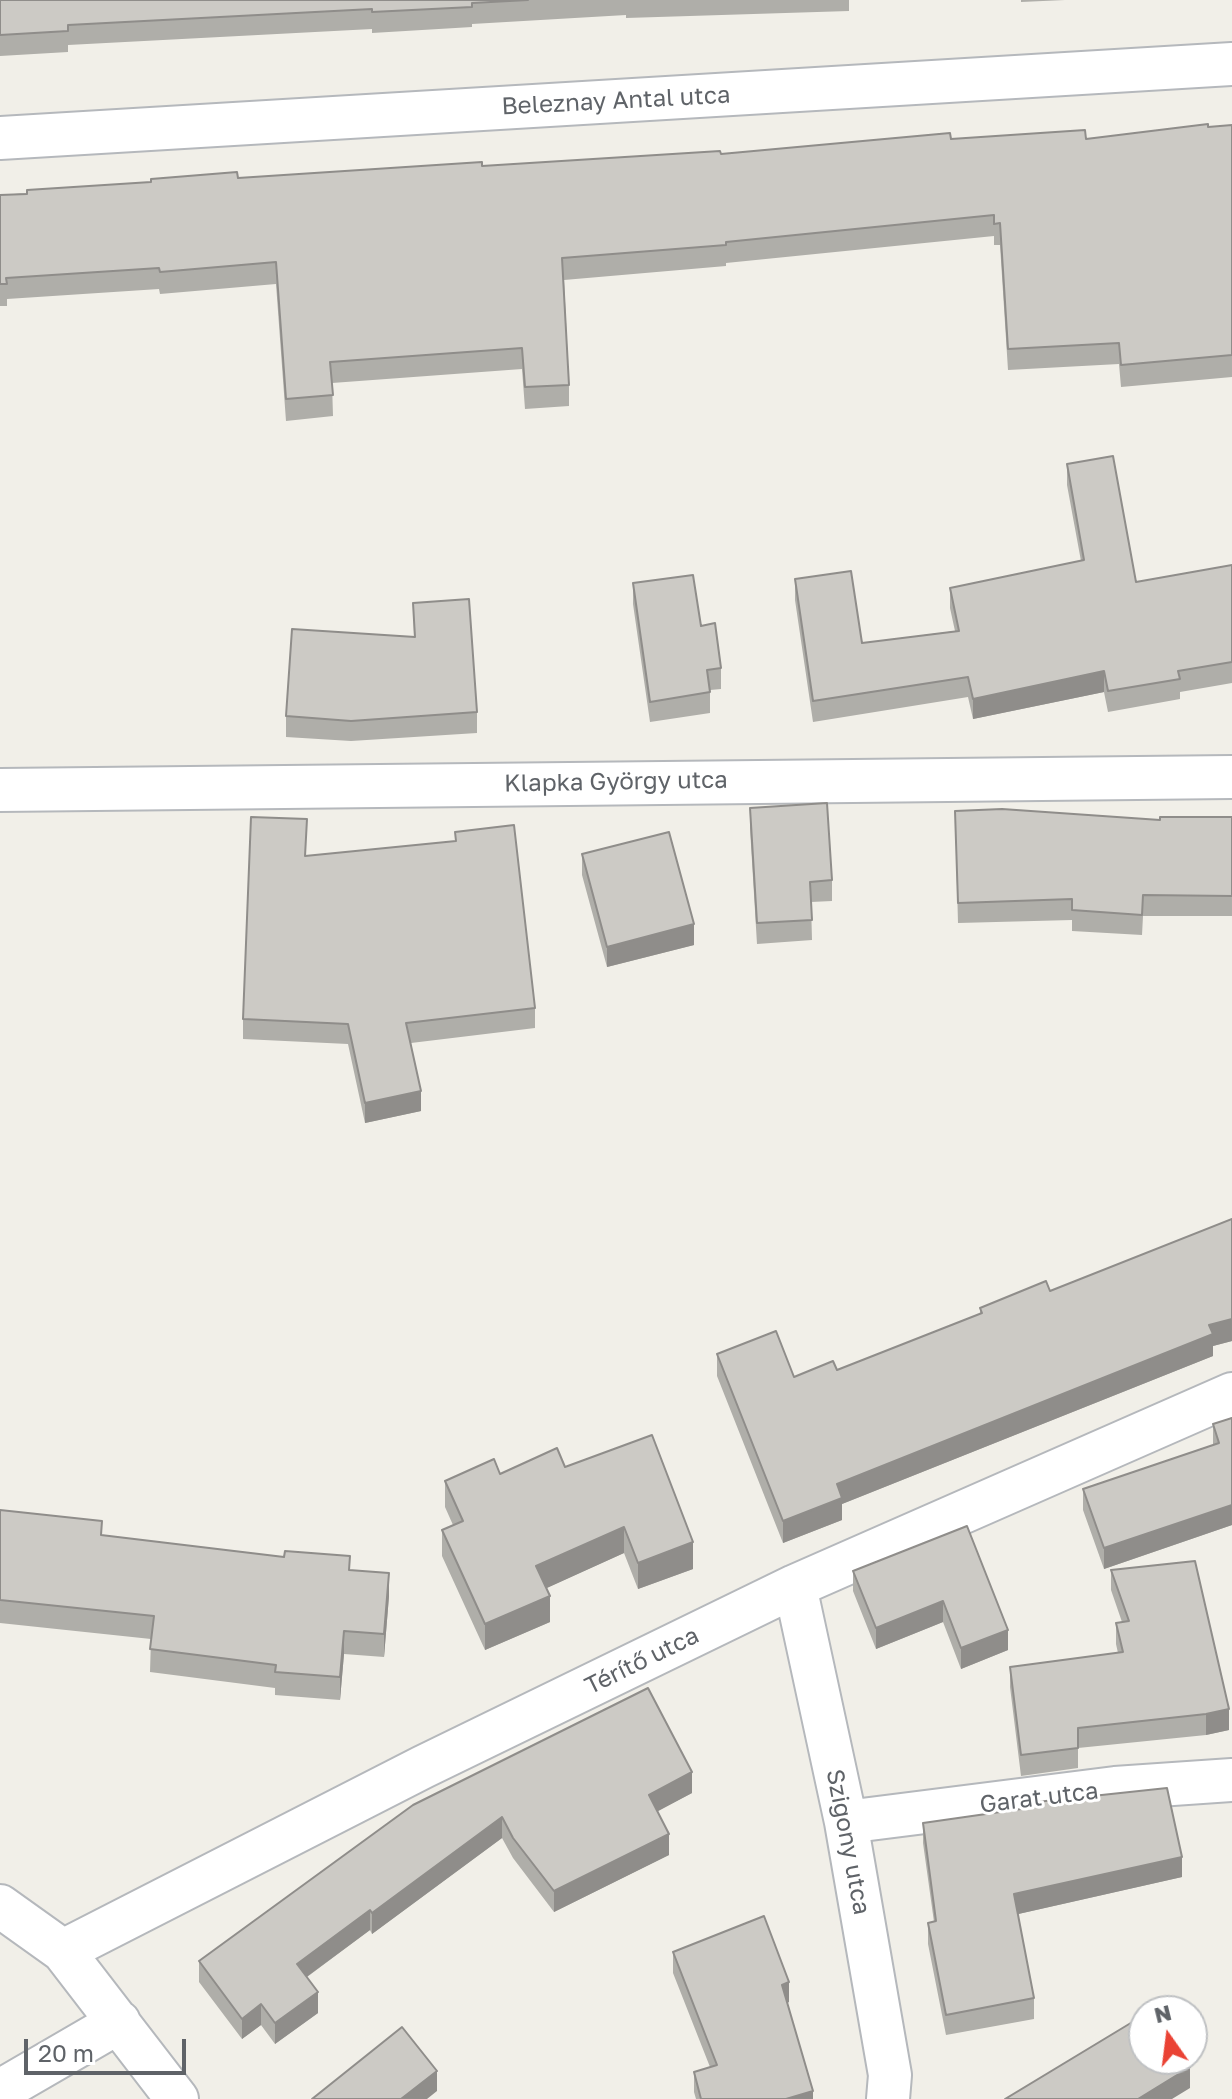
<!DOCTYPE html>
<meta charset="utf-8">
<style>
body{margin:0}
#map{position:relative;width:1232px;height:2099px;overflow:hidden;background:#f1efe8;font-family:"Golos Text",sans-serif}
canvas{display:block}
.north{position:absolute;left:1128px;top:1995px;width:80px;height:80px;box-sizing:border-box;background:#fff;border:2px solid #bfc1c3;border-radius:50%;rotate:346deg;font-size:22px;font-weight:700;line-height:32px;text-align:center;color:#5f6368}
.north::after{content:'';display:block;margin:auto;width:28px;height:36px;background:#ea4335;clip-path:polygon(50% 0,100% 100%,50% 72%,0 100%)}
.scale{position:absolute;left:24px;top:2039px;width:162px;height:36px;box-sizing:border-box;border:4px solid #5f6368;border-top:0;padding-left:10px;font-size:24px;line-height:28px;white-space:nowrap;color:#5f6368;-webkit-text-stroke:6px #fff;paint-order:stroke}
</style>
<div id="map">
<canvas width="1232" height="2099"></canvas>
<div class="north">N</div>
<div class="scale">20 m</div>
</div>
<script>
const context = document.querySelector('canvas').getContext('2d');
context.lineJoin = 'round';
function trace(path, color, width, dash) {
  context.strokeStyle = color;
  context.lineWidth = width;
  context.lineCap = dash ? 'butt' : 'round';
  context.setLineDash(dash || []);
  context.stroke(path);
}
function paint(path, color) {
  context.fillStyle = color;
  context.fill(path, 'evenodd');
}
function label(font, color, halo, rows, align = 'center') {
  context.font = font + ' "Golos Text",sans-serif';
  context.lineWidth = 6;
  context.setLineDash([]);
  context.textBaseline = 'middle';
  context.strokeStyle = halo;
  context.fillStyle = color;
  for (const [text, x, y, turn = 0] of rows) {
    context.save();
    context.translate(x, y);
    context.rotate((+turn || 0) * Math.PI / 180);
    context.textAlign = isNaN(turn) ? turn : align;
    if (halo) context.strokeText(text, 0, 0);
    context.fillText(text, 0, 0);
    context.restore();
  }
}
const minor = new Path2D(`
 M 0,138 L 1232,64
 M 0,790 L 1232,777
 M 795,1586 L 846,1822 L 890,2075 L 888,2099
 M 846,1822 L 1115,1788 L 1232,1780
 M 0,1906 L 63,1951 L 177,2099
 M 63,1951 L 423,1767 L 795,1586 L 1232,1394
 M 0,2091 L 119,2022`);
trace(minor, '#b5b8bc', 46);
trace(minor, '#fff', 42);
paint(new Path2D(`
 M 0,0 L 849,0 L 849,11 L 626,18 L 626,15 L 472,24 L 472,27 L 372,33 L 372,29 L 68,45 L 68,52 L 0,56 Z
 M 1021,0 L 1065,0 L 1021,2 Z
 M 1232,125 L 1232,377 L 1121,387 L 1119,364 L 1008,370 L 1000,245 L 994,245 L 994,236 L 726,263 L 726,266 L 564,280 L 569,385 L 569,406 L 525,409 L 522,369 L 332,383 L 333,416 L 286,421 L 276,284 L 160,294 L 159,289 L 7,299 L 7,306 L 0,306 L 0,195 L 238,178 L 721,154 L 951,139 L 1086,139 L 1208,127 Z
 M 1067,464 L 1136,582 L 1232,565 L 1232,683 L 1180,692 L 1180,699 L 1108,712 L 1104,692 L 973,719 L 968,697 L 813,722 L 795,600 L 795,579 L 862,643 L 955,631 L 950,608 L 950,588 L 1081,561 L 1067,485 Z
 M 633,583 L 701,626 L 721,668 L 721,689 L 710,690 L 710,713 L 650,722 L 633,604 Z
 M 413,603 L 477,712 L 477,733 L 351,741 L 286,737 L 286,716 L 414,637 Z
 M 750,808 L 832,880 L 832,901 L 811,902 L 812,940 L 757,944 L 750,828 Z
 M 955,811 L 1160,820 L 1232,817 L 1232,916 L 1143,916 L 1142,935 L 1072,931 L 1072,920 L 958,923 Z
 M 455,832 L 535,1008 L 535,1028 L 411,1043 L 421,1111 L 365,1123 L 348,1044 L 243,1039 L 243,1019 L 306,856 L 455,841 Z
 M 582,854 L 694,945 L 607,967 L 582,875 Z
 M 1232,1219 L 1232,1341 L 1213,1346 L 1213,1356 L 842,1504 L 842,1520 L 783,1543 L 717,1376 L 717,1354 L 794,1377 L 837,1370 L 980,1314 L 980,1308 L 1050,1291 Z
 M 1232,1418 L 1232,1525 L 1104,1569 L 1083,1510 L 1083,1489 L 1213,1445 L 1213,1424 Z
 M 565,1467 L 693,1569 L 638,1589 L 624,1553 L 546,1588 L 550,1622 L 485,1650 L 442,1556 L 442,1530 L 453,1525 L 445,1507 L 445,1481 Z
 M 0,1510 L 102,1535 L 350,1570 L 389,1596 L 384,1657 L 344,1654 L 340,1700 L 275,1695 L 275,1688 L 150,1672 L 151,1639 L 0,1623 Z
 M 967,1526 L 1008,1650 L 961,1669 L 943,1622 L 876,1649 L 853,1591 L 853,1571 Z
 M 1111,1570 L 1229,1730 L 1206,1735 L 1078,1748 L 1078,1768 L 1021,1776 L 1010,1687 L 1010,1667 L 1118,1653 L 1116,1644 L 1116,1623 L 1122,1622 L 1111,1590 Z
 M 692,1793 L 657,1811 L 669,1855 L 554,1912 L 513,1858 L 502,1838 L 372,1934 L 370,1930 L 307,1977 L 318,2013 L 275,2044 L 261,2025 L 242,2039 L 199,1982 L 199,1961 L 413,1805 Z
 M 1027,1803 L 1182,1877 L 1018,1914 L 1034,1998 L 1034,2019 L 946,2035 L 928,1944 L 928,1923 L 934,1922 L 923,1843 L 923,1823 L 1027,1808 Z
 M 673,1952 L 789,2002 L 787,2003 L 813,2099 L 696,2099 L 694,2092 L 694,2072 L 710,2067 L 673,1973 Z`), '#afaea9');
paint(new Path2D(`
 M 1104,671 L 1104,692 L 973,719 L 973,699 Z
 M 694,924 L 694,945 L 607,967 L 607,947 Z
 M 421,1091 L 421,1111 L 365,1123 L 365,1103 Z
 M 1232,1319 L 1232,1341 L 1213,1346 L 1213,1356 L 842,1504 L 842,1520 L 783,1543 L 783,1521 L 837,1484 L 1209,1325 Z
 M 1232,1505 L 1232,1525 L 1104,1569 L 1104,1548 Z
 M 624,1527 L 624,1553 L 536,1593 L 536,1566 Z
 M 693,1542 L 693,1569 L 638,1589 L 638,1563 Z
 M 389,1573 L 389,1596 L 384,1657 L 384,1634 Z
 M 550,1596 L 550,1622 L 485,1650 L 485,1624 Z
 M 943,1601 L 943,1622 L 876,1649 L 876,1628 Z
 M 1008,1630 L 1008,1650 L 961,1669 L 961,1648 Z
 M 344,1631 L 344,1654 L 340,1700 L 340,1677 Z
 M 1229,1709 L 1229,1730 L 1206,1735 L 1206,1714 Z
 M 692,1772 L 692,1793 L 649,1816 L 649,1795 Z
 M 502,1817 L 502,1838 L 372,1934 L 372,1913 Z
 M 669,1834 L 669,1855 L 554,1912 L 554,1891 Z
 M 1182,1857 L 1182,1877 L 1014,1915 L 1014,1894 Z
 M 370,1910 L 370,1930 L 297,1984 L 297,1964 Z
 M 789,1982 L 789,2002 L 782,2005 L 782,1985 Z
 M 318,1992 L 318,2013 L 275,2044 L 275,2023 Z
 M 261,2004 L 261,2025 L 242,2039 L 242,2019 Z
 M 1190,2067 L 1190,2088 L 1172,2099 L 1138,2099 Z
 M 437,2071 L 437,2091 L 427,2099 L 401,2099 Z
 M 813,2091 L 813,2099 L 786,2099 Z`), '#8f8d8a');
const building = new Path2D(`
 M 0,0 L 528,0 L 472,3 L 472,7 L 372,12 L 372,9 L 68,25 L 68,31 L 0,35 Z
 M 1208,124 L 1208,127 L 1232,125 L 1232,355 L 1121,365 L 1119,343 L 1008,349 L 1000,223 L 994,224 L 994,215 L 726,242 L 726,245 L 562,258 L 569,385 L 525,387 L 522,348 L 330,362 L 333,395 L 286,399 L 276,262 L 160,272 L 159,268 L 6,278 L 7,284 L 0,284 L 0,195 L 27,194 L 27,190 L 151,182 L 151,179 L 237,172 L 238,178 L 482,162 L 482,166 L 720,151 L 721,154 L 950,133 L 951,139 L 1085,130 L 1086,139 Z
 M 1113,456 L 1136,582 L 1232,565 L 1232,662 L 1178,671 L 1180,679 L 1108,691 L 1104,671 L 973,699 L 968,677 L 813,701 L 795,579 L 851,571 L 862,643 L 959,631 L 950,588 L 1084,560 L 1067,464 Z
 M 693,575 L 701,626 L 715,623 L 721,668 L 707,670 L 710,692 L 650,702 L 633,583 Z
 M 469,599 L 477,712 L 351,721 L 286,716 L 292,629 L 415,637 L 413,603 Z
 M 827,803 L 832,880 L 810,882 L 812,920 L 757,923 L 750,808 Z
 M 1002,809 L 1160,820 L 1160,817 L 1232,817 L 1232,896 L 1143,895 L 1142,915 L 1072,910 L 1072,899 L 958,903 L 955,811 Z
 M 251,817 L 307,819 L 305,856 L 456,841 L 455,832 L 514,825 L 535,1008 L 406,1023 L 421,1091 L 365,1103 L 348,1024 L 243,1019 Z
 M 669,832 L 694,924 L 607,947 L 582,854 Z
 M 1232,1219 L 1232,1319 L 1209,1325 L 1213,1334 L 837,1484 L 842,1498 L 783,1521 L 717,1354 L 776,1331 L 794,1377 L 833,1361 L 837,1370 L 982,1313 L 980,1308 L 1046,1281 L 1050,1291 Z
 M 1232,1418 L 1232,1505 L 1104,1548 L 1083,1489 L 1219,1443 L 1213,1424 Z
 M 652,1435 L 693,1542 L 638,1563 L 624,1527 L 536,1566 L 550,1596 L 485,1624 L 442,1530 L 463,1521 L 445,1481 L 494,1459 L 500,1474 L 557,1448 L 565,1467 Z
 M 0,1510 L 102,1521 L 101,1535 L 284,1557 L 285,1551 L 350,1556 L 349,1570 L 389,1573 L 384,1634 L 344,1631 L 340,1677 L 275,1672 L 276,1665 L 150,1649 L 154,1616 L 0,1600 Z
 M 967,1526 L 1008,1630 L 961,1648 L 943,1601 L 876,1628 L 853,1571 Z
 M 1195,1561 L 1229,1709 L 1206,1714 L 1078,1728 L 1078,1748 L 1021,1755 L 1010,1667 L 1123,1652 L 1116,1623 L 1129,1621 L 1111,1570 Z
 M 648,1688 L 692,1772 L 649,1795 L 669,1834 L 554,1891 L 513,1838 L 502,1817 L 372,1913 L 370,1910 L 297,1964 L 318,1992 L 275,2023 L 261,2004 L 242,2019 L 199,1961 L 413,1805 Z
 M 1167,1788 L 1182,1857 L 1014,1894 L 1034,1998 L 946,2015 L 928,1923 L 936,1921 L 923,1823 L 1028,1808 L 1027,1803 Z
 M 764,1916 L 789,1982 L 782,1985 L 813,2091 L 786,2099 L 701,2099 L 694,2072 L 717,2065 L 673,1952 Z
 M 1144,2015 L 1144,2059 L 1185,2059 L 1190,2067 L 1138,2099 L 1005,2099 Z
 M 402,2027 L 437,2071 L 401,2099 L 312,2099 Z`);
paint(building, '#cccac5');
trace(building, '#8f8d8a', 2);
label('24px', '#5f6368', '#fff', [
 ["Beleznay Antal utca",616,101,-3],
 ["Klapka György utca",616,782,-1],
 ["Térítő utca",642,1661,-26],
 ["Garat utca",1039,1798,-7],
 ["Szigony utca",848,1842,79]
]);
</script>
